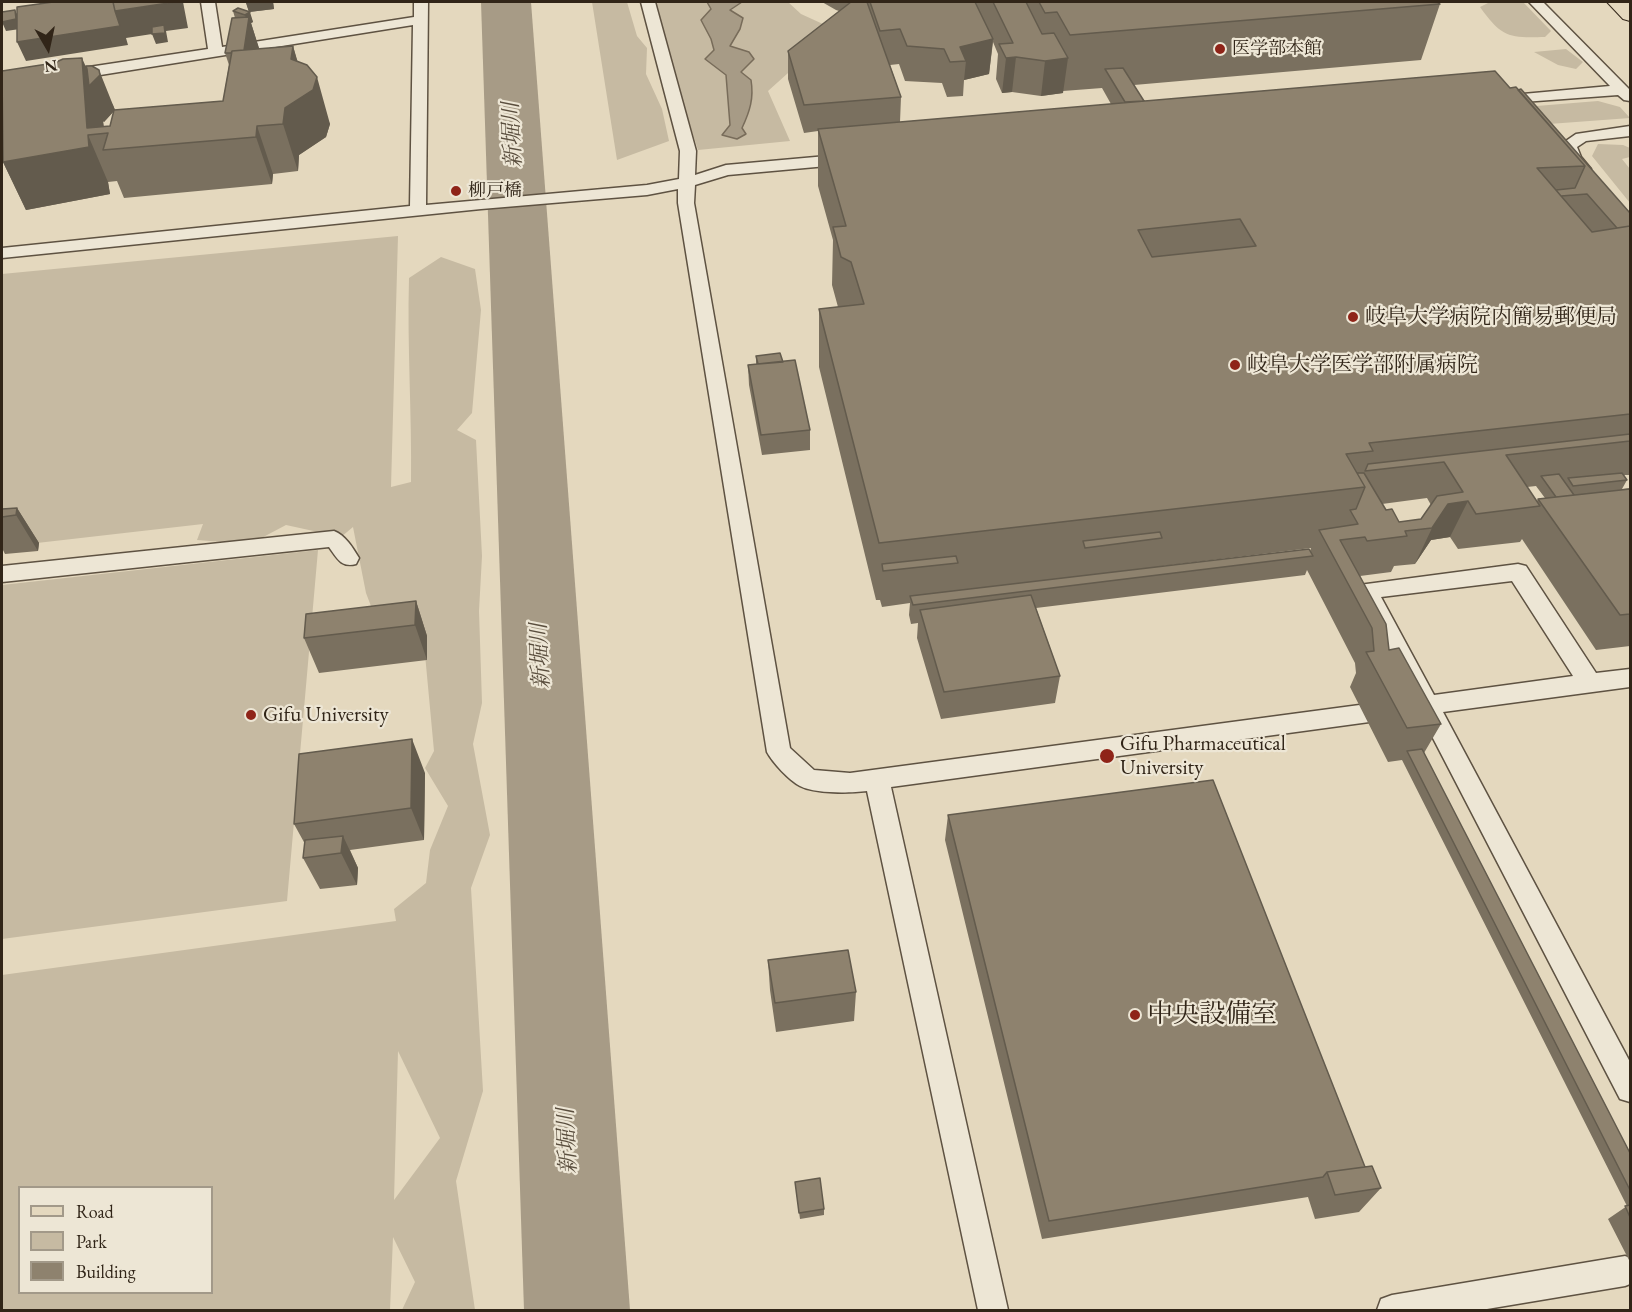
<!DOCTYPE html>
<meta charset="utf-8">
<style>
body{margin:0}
#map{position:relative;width:1632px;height:1312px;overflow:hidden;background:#e4d8be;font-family:"EB Garamond",serif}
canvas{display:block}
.frame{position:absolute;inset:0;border:3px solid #312518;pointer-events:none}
.legend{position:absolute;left:18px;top:1186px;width:195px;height:108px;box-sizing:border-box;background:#ede6d5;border:2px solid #a29989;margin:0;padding:8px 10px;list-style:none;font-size:18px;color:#312518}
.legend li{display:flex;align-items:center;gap:12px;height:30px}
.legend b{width:30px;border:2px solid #a29989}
.north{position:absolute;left:18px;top:18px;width:60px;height:60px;-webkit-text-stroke:4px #ede6d5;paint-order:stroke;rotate:171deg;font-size:16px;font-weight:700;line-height:24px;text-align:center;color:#312518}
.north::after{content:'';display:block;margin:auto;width:21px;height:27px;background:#312518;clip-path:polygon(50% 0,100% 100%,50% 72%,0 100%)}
</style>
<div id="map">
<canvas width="1632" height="1312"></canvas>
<div class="frame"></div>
<ul class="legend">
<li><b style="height:8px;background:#e4d8be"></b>Road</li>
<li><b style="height:16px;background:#c6baa2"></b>Park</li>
<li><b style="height:16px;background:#8e826e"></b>Building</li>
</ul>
<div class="north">N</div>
</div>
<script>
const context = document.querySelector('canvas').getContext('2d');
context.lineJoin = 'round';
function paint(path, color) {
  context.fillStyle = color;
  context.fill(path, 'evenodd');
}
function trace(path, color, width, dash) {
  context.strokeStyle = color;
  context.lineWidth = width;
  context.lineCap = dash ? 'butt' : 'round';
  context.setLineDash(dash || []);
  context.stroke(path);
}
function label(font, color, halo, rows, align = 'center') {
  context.font = font + ' "EB Garamond","Noto Serif JP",serif';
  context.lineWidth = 4.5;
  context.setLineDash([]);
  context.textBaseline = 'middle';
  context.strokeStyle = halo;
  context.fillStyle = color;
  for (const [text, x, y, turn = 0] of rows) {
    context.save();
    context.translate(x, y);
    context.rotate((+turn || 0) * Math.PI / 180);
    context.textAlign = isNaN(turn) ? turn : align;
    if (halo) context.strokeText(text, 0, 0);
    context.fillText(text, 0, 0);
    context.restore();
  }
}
paint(new Path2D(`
 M 592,2 L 627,2 L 637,36 L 647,48 L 646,74 L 662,109 L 669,141 L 617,160 Z
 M 655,2 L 788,2 L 801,14 L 836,30 L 768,91 L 790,141 L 698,150 L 663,42 Z
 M 1490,2 L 1523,2 L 1551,31 L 1545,37 C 1510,38 1502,38 1480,7 Z
 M 1566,49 L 1583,62 L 1576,69 L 1558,65 L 1534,52 Z
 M 1598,101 L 1620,107 L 1630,118 L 1549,124 L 1512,108 Z
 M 1598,144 L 1623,145 L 1630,148 L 1630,157 L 1622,159 L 1630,169 L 1630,203 L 1592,156 Z
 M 398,236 L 391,487 L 411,482 C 412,414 407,346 409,278 L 441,257 L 475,269 L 481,310 L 472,413 L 457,430 L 476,440 L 482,556 L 479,611 L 482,703 L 473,744 L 490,835 L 471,888 L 483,1091 L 456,1181 L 475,1310 L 402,1310 L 415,1282 L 393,1237 L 390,1310 L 2,1310 L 2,975 L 396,921 L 394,909 L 426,883 L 430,850 L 448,806 L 425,768 L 434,751 L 422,622 L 385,643 L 366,593 L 353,527 L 341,537 L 286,525 L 250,544 L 197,540 L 203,524 L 2,547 L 2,274 ZM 398,1051 L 440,1138 L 394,1200 ZM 20,1188 L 212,1188 L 212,1292 L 20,1292 Z
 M 318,550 L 287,901 L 2,939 L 2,585 Z`), '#c6baa2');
const water = new Path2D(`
 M 707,2 L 742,2 L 730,10 L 743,18 L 740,29 L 730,46 L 749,52 L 754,59 L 741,72 L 751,80 C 754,98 750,111 742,128 L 746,134 L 737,139 L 722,135 L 730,125 L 726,75 L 705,59 L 714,50 L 711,39 L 701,20 L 711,9 Z`);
paint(water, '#a79b86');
trace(water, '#786c5a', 1.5);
paint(new Path2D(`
 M 481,2 L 531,2 L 630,1310 L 524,1310 Z`), '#a79b86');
const service = new Path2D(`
 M 201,2 L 215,2 L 222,47 L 414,17 L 414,2 L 428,2 L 426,205 L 647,185 L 679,179 L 680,151 L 641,2 L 655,2 L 696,151 L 695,175 L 726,165 L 849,154 L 855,156 L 857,159 L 849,164 L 728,175 L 695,185 L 694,203 L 790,748 L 814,770 L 850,773 L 1412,698 L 1356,591 L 1359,585 L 1518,564 L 1526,566 L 1596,673 L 1630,669 L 1630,687 L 1443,712 L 1630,1062 L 1630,1102 L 1620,1099 L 1421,715 L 891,787 L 1008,1310 L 978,1310 L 867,791 C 851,793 815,794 800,786 C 789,780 773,763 767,752 L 678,203 L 678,189 L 647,195 L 481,209 L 2,258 L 2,248 L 410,206 L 413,25 L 69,80 L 61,75 L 69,70 L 208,49 ZM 1512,581 L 1573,676 L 1434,695 L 1381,597 Z
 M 1529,2 L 1543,2 L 1630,90 L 1630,101 L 1624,100 L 1618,95 L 1496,104 L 1493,101 L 1501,96 L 1610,86 Z
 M 1630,126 L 1630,136 L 1586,141 L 1577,147 L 1581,157 L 1591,169 L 1589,172 L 1577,172 L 1566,159 L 1560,145 L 1576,134 Z
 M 334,531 C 345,535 353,548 359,558 L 356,564 C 341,568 337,558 329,547 L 2,582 L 2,566 Z
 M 1625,1256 L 1630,1258 L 1630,1284 L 1625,1286 L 1481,1310 L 1377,1310 L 1381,1299 L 1392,1295 Z`);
const primary = new Path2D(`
 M 1607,2 L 1628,2 L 1630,4 L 1630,21 L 1623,19 Z`);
trace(service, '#5e5242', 3);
trace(primary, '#312518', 2);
paint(service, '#ede6d5');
paint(primary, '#e4d8be');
paint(new Path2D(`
 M 246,2 L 273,2 L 274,9 L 249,12 L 253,22 L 251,23 L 259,49 L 293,46 L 297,61 L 330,124 L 326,137 L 299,155 L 298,171 L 273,174 L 272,184 L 124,198 L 117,181 L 108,182 L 110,194 L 26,210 L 3,162 L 86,66 L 113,105 L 115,110 L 223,101 L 229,65 L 225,53 L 235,18 L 233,11 L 249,12 ZM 114,111 L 110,126 L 104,127 L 103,121 L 104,122 Z
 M 822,2 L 1437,2 L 1440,4 L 1421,60 L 1134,85 L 1144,101 L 1510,88 L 1630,213 L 1630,475 L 1624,475 L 1627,480 L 1622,489 L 1630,488 L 1630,646 L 1596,650 L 1522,539 L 1520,542 L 1458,549 L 1450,537 L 1431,540 L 1415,564 L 1394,566 L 1391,572 L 1360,576 L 1389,650 L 1441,724 L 1424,753 L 1630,1153 L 1630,1262 L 1608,1219 L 1627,1206 L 1402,760 L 1388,762 L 1350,687 L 1356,673 L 1355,663 L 1307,570 L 1305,575 L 1036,608 L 1060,676 L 1055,703 L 941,719 L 917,638 L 918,623 L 911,624 L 909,615 L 910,603 L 882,607 L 880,600 L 876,600 L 819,367 L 819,309 L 838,307 L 832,285 L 833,240 L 818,186 L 818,131 L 804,133 L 788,79 L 788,51 L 839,11 L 836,10 ZM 993,42 L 998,54 L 996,79 L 1002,93 L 1012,92 L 1041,96 L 1063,93 L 1063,91 L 1102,88 L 1111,104 L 900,122 L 901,97 L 890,65 L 899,64 L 905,81 L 942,83 L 947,97 L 963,96 L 964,80 L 989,74 ZM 1536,486 L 1545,498 L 1538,499 L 1537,501 L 1527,487 ZM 1427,498 L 1431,505 L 1421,519 L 1399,522 L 1386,510 L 1382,504 ZM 1311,548 L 1310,551 L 1155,567 Z
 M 756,356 L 783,362 L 810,430 L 810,450 L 762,455 L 749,385 L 748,365 L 756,364 Z
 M 17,508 L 39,543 L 38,551 L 5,554 L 2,548 L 2,509 Z
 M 416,601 L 427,636 L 427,660 L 319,673 L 304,638 Z
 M 425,773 L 424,840 L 350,850 L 358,868 L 357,885 L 320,889 L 303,858 L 305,844 L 294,824 Z
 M 948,815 L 1365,1167 L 1381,1188 L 1359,1212 L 1315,1219 L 1308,1197 L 1042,1239 L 945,840 Z
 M 768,960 L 856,992 L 854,1021 L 776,1032 L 770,990 Z
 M 795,1182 L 824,1209 L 824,1215 L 800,1219 Z`), '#7a705f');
paint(new Path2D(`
 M 175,2 L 183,2 L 188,28 L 166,31 L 168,42 L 156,44 L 152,34 L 165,32 L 126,38 L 128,45 L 26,61 L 17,42 L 115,11 Z
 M 255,2 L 273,2 L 274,9 L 249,12 L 246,3 Z
 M 15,10 L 19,19 L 20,29 L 6,31 L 2,22 Z
 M 250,12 L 253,22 L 251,23 L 260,51 L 244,52 L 248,25 L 245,15 Z
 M 993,39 L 989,74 L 964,80 L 966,61 L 960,47 Z
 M 293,46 L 307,93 L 317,77 L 330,124 L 326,137 L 299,155 L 298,171 L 283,124 Z
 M 1016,57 L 1012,92 L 1002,93 L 1006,58 Z
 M 82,58 L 93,83 L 99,70 L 115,110 L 104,122 L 103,121 L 104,133 L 87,128 Z
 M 1068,58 L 1063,93 L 1041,96 L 1045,61 Z
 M 257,126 L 273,174 L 272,184 L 256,137 Z
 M 88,135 L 108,182 L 110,194 L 26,210 L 3,162 Z
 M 1468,501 L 1450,537 L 1431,540 L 1415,564 L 1432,528 L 1448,504 Z
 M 17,508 L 39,543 L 38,551 L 16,515 Z
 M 416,601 L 427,636 L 427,660 L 415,625 Z
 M 412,739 L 425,773 L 424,840 L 411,808 Z
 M 343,836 L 358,868 L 357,885 L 341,853 Z`), '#635b4d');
const building = new Path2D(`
 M 53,2 L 113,2 L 115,11 L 120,26 L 17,42 L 17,7 Z
 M 113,2 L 175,2 L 115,11 Z
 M 851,2 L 867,2 L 901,97 L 804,105 L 788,51 Z
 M 870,2 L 975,2 L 993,39 L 960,47 L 966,61 L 950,62 L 944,49 L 907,46 L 900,29 L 880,31 Z
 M 993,2 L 1026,2 L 1042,34 L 1054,33 L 1068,58 L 1045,61 L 1016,57 L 1006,58 L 999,44 L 1013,43 Z
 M 1039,2 L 1437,2 L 1440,4 L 1070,35 L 1057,12 L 1045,13 Z
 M 238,8 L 250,12 L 245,15 L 233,11 Z
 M 15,10 L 16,19 L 2,22 L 2,12 Z
 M 249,17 L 244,50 L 232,51 L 231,53 L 225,53 L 232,18 Z
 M 164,25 L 165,33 L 152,34 L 152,27 Z
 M 293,46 L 291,59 L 307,65 L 317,77 L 313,90 L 285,108 L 283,124 L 257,126 L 256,137 L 103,150 L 108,133 L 88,135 L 89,147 L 3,162 L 2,71 L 54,63 L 63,59 L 82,58 L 87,128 L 110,126 L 114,110 L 223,101 L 232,51 Z
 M 86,66 L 92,66 L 99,70 L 100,75 L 89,86 L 87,69 Z
 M 1123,68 L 1144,101 L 1125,102 L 1105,69 Z
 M 1495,71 L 1510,88 L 1516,87 L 1585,166 L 1537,168 L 1592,232 L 1630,226 L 1630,414 L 1369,443 L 1373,451 L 1346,454 L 1365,487 L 879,543 L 819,309 L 864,304 L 851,262 L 841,257 L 833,227 L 846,226 L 818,129 ZM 1240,219 L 1256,246 L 1152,257 L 1138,230 Z
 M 1521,89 L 1630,213 L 1630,226 L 1617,228 L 1587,194 L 1561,196 L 1556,190 L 1575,188 L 1585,166 L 1518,90 Z
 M 780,353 L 783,362 L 758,364 L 756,356 Z
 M 795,360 L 810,430 L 761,435 L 748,365 Z
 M 1630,434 L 1630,441 L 1506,455 L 1540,506 L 1476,514 L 1468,501 L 1448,504 L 1432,528 L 1405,531 L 1407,536 L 1367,541 L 1365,537 L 1340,540 L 1386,624 L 1389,650 L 1399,648 L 1441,724 L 1407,728 L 1366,652 L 1374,651 L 1372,628 L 1319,530 L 1358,524 L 1350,510 L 1356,509 L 1365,487 L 1357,473 L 1364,473 L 1386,510 L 1392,509 L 1399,522 L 1421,519 L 1437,496 L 1463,492 L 1444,462 L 1365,471 L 1368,464 Z
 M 1622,473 L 1627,480 L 1573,486 L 1568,478 Z
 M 1559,474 L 1574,495 L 1556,497 L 1541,476 Z
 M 1630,489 L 1630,614 L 1620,615 L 1538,499 Z
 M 17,508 L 16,515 L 2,517 L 2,509 Z
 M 1160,532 L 1162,538 L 1085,548 L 1083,541 Z
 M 1309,549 L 1313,556 L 913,605 L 910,596 Z
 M 956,556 L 958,563 L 883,571 L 882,564 Z
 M 1031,595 L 1060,676 L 944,692 L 920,610 Z
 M 416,601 L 415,625 L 304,638 L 306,614 Z
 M 412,739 L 411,808 L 294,824 L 299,754 Z
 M 1422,749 L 1630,1153 L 1630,1190 L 1407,751 Z
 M 1213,780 L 1365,1167 L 1327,1172 L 1323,1177 L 1049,1221 L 948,815 Z
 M 343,836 L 341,853 L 303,858 L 305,840 Z
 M 848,950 L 856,992 L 775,1003 L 768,960 Z
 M 1372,1166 L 1381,1188 L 1335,1195 L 1327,1172 Z
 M 820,1178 L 824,1209 L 799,1213 L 795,1182 Z
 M 1630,1205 L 1630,1217 L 1625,1206 Z`);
paint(building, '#8e826e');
trace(building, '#635b4d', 1.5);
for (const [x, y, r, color] of [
 [1220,49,6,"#8f2418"],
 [456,191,6,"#8f2418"],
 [1353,317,6,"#8f2418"],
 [1235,365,6,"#8f2418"],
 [251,715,6,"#8f2418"],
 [1107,756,8,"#8f2418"],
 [1135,1015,6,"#8f2418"]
]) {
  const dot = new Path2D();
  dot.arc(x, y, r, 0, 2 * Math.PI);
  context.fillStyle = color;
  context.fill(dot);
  trace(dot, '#ede6d5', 2);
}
label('18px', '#312518', '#ede6d5', [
 ["医学部本館",1232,49],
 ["柳戸橋",468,191]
], 'left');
label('21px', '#312518', '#ede6d5', [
 ["岐阜大学病院内簡易郵便局",1365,317],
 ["岐阜大学医学部附属病院",1247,365],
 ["Gifu University",263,715],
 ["Gifu Pharmaceutical",1120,744],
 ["University",1120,768]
], 'left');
label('italic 22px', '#5a4e3e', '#ede6d5', [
 ["新堀川",513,135,-93],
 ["新堀川",541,656,-93],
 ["新堀川",568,1141,-93]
]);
label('26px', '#312518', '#ede6d5', [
 ["中央設備室",1147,1015]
], 'left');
</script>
